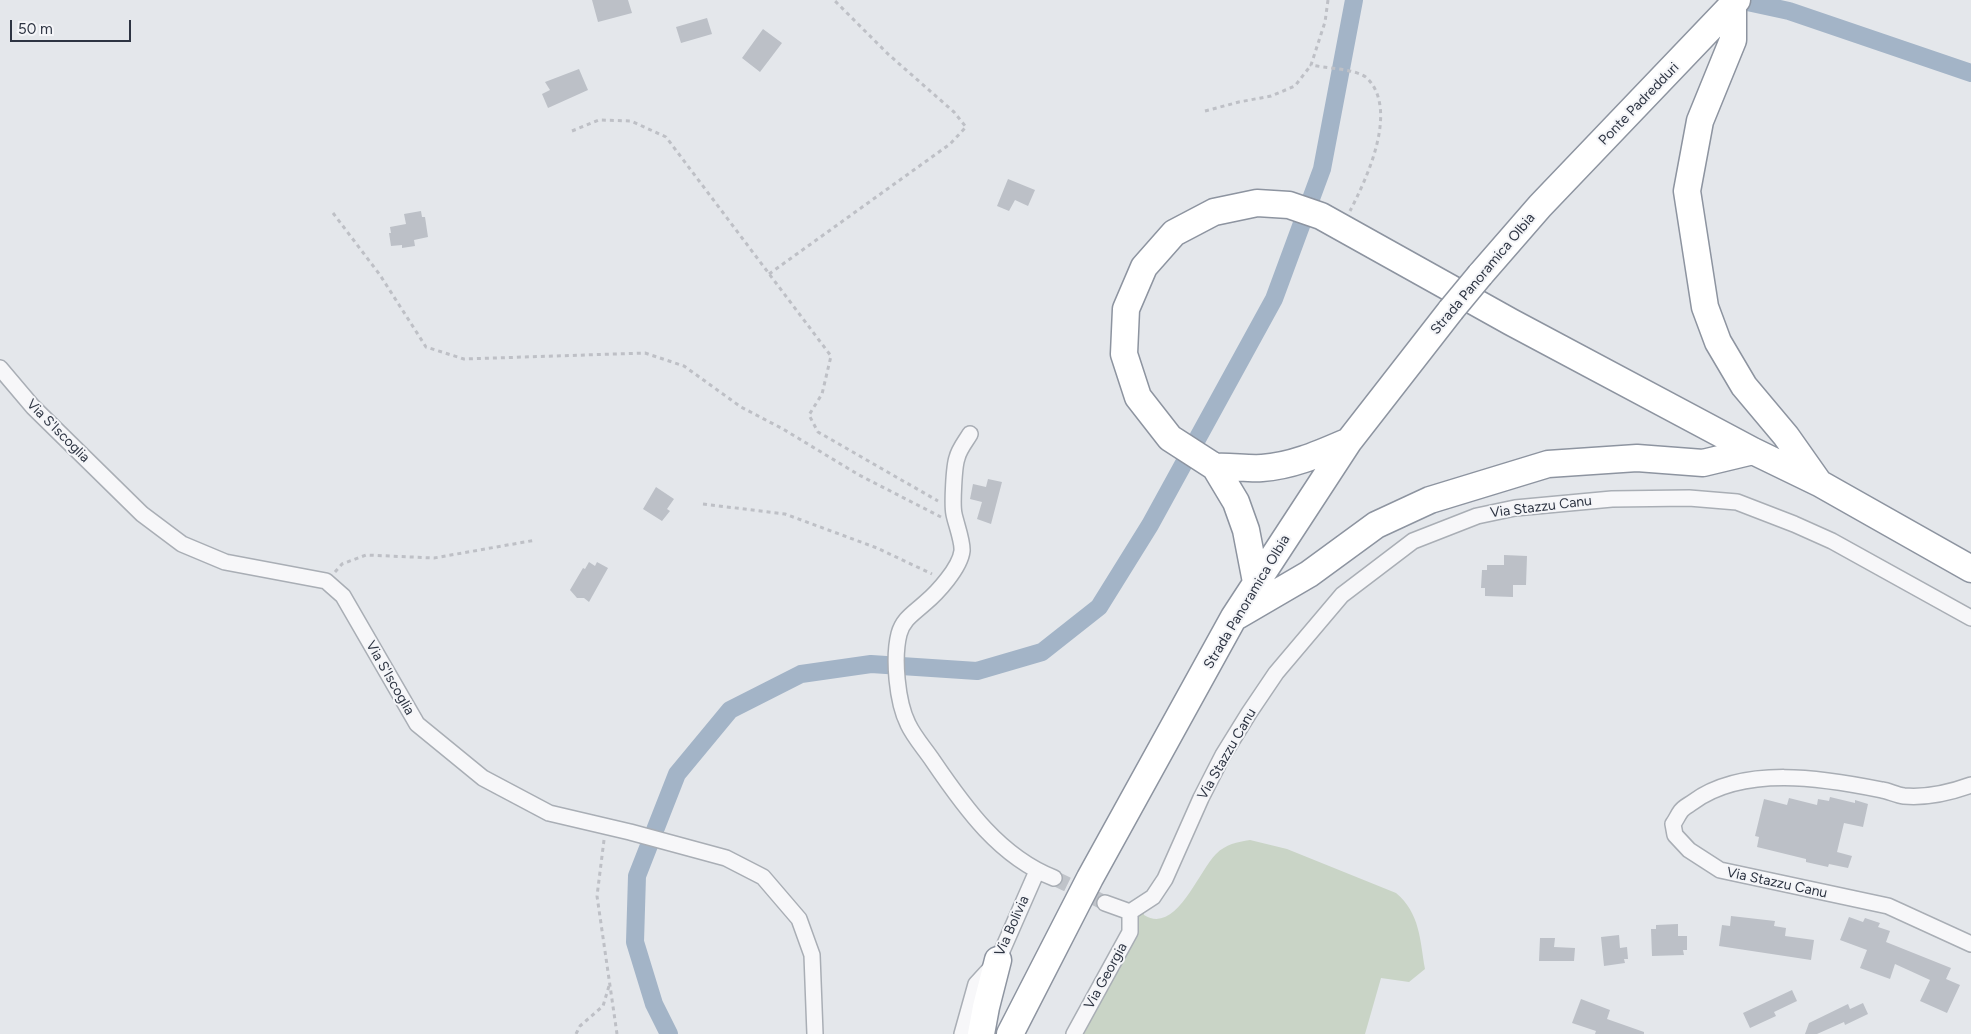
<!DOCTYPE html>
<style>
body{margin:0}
#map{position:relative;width:1971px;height:1034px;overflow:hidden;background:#e4e7eb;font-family:Figtree,sans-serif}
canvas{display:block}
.scale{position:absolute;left:10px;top:20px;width:121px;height:22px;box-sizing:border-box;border:2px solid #2d3442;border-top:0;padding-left:6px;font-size:15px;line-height:18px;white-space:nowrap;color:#2d3442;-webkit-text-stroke:4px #f4f5f8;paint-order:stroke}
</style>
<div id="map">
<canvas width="1971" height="1034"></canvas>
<div class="scale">50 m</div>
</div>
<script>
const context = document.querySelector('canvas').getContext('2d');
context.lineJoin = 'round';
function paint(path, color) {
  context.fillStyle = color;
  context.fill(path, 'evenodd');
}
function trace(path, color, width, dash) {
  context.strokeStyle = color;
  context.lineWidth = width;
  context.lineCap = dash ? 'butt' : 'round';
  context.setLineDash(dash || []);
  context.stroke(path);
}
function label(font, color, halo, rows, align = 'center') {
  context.font = font + ' Figtree,sans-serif';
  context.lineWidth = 4;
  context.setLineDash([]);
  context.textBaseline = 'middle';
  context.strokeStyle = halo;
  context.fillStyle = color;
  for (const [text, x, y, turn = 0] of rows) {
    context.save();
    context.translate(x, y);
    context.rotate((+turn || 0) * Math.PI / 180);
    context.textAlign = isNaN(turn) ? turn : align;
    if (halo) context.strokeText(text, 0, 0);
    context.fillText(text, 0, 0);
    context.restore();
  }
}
paint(new Path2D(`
 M 1250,840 L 1287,849 L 1396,893 C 1420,913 1420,940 1425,969 L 1409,982 L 1381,978 L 1365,1034 L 1084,1034 L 1104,995 L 1129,921 L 1144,910 L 1144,915 C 1176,935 1198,872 1216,854 C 1226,844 1237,842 1250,840 Z`), '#c9d4c6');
trace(new Path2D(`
 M 1738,0 L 1789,11 L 1971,73
 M 669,1034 L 654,1004 L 635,942 L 637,876 L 677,774 L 730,710 L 801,674 L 871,664 L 977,671 L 1042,652 L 1099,607 L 1150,525 L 1274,299 L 1322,169 L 1354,0`), '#a3b4c7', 18);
paint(new Path2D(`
 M 592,0 L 628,0 L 632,13 L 598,22 Z
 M 707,18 L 712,34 L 681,43 L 676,27 Z
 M 763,29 L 782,43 L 760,72 L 742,58 Z
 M 579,69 L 588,90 L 548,108 L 542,94 L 550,90 L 545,82 Z
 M 1008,179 L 1035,190 L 1028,206 L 1015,200 L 1009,211 L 997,206 Z
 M 421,211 L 422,217 L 425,217 L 428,237 L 414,240 L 415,246 L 402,248 L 402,245 L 391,246 L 389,233 L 391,233 L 390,227 L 406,224 L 404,214 Z
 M 988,479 L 1002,482 L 991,524 L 977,519 L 982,502 L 970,499 L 973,484 L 986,487 Z
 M 656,487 L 674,499 L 667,509 L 670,511 L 662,521 L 643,509 Z
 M 1504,555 L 1527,556 L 1526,585 L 1513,585 L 1513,597 L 1485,596 L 1485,588 L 1481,588 L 1482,570 L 1487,570 L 1487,565 L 1504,565 Z
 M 589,562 L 595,566 L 597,562 L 608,568 L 589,602 L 584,598 L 577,598 L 570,590 L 583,568 L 585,569 Z
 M 1830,797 L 1855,803 L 1855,800 L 1868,804 L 1863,827 L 1844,823 L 1837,852 L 1852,856 L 1848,868 L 1829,864 L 1828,867 L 1806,862 L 1806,859 L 1757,847 L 1759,837 L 1755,836 L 1764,799 L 1787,805 L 1789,798 L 1817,805 L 1818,799 L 1829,801 Z
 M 1731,916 L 1775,921 L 1774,926 L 1786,928 L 1785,936 L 1814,940 L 1811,960 L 1719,946 L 1722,925 L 1730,926 Z
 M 1849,917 L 1863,922 L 1865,918 L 1880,923 L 1878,927 L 1890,931 L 1886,942 L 1951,968 L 1946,979 L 1960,985 L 1947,1013 L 1920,1001 L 1930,980 L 1895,964 L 1890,979 L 1860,968 L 1867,950 L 1840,940 Z
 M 1678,924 L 1678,936 L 1687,936 L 1687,950 L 1683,950 L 1684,955 L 1652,956 L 1651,929 L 1656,929 L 1656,925 Z
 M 1619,935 L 1620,948 L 1627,947 L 1628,959 L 1624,959 L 1625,963 L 1604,966 L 1601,937 Z
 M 1540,938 L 1555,938 L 1554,947 L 1575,948 L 1574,961 L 1539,961 Z
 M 1792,990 L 1797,1001 L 1774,1012 L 1776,1016 L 1750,1028 L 1743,1013 Z
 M 1581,999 L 1610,1010 L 1607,1019 L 1644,1032 L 1644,1034 L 1595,1034 L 1596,1031 L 1572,1023 Z
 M 1863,1003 L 1868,1014 L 1845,1025 L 1844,1022 L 1817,1034 L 1805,1034 L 1809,1023 L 1848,1004 L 1850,1009 Z`), '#bcc0c7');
trace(new Path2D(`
 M 1054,878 L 1105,903`), '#bfc3c9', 15, [15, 8]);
const street = new Path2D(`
 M 0,368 L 33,407 L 142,514 L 182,544 L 225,562 L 326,581 L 343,596 L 417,724 L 483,778 L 549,813 L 630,832 L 726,858 L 763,877 L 799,919 L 812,955 L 815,1034
 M 970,434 C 966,441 959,449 957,458 C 954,466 952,505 954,514 C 956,524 963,542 962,551 C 960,568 937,593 925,603 C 914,613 903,619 899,634 C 893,658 897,702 908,724 C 914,737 925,749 933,761 C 965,808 1000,857 1054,878
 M 1971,785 C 1949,793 1927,798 1904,796 C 1896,795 1889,791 1882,790 C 1823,778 1744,765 1693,802 C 1689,805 1684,807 1681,811 C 1678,815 1676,820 1673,824 L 1675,835 L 1689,850 L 1720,870 L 1888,906 L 1971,944
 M 1130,912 L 1153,897 L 1165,879 L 1201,798 L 1223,755 L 1249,713 L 1276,673 L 1342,595 L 1413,541 L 1477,516 L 1515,508 L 1612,499 L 1689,498 L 1737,502 L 1794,524 L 1832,541 L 1971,618
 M 962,1034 L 976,984 L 998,960 L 1037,871
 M 1074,1034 L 1130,932 L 1130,912 L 1105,903`);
const highway = new Path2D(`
 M 1733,5 L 1733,40 L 1700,121 L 1687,191 L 1705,307 L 1718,342 L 1744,386 L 1786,436 L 1817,480
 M 1480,275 L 1540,206 L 1737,0
 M 1215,467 C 1231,466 1247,469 1262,468 C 1293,466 1321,453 1349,441
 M 1256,582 L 1246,530 L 1236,502 L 1215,467 L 1170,438 L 1138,397 L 1124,354 L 1126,309 L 1144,267 L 1174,233 L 1214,212 L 1257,203 L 1289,205 L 1321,216 L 1511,322 L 1753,451 L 1819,483 L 1971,569
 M 1237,616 L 1309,574 L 1376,525 L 1430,500 L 1548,464 L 1637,458 L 1703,463 L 1753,451
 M 981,1034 L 986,1007 L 998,960
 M 1010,1034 L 1090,878 L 1234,617 L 1349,441 L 1451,310`);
trace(street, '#a9aeb5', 18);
trace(highway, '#8d94a0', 29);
trace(new Path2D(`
 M 1328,0 L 1325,22 L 1311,65 C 1325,68 1357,69 1367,78 C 1399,110 1367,178 1350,211
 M 1205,111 L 1239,102 L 1271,96 L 1295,86 L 1311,65
 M 572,131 L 599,120 L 631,121 L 666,137 L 831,356 L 822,394 L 809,415 L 818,432 L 938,501
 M 333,213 L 380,275 L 426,347 L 464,359 L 645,353 L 684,366 L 741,407 L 783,429 L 859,475 L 941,517
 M 769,274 L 950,144 L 966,127 L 954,112 L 888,54 L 834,0
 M 703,504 L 785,514 L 877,548 L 932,574
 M 335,572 L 342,564 L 366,555 L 434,558 L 536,540
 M 604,840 L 597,896 L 617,1034
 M 576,1034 L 580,1026 L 603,1006 L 609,986`), '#bec0c6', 3, [4, 4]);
trace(street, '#f7f7f9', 15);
trace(highway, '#fff', 26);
const highwayBridge = new Path2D(`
 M 1451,310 L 1480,275`);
trace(highwayBridge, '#8d94a0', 29, []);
trace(highwayBridge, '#fff', 26);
label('14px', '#2d3442', '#f4f5f8', [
 ["Ponte Padredduri",1639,104,-46],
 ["Strada Panoramica Olbia",1483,274,-50],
 ["Via S'Iscoglia",58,431,45],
 ["Via Stazzu Canu",1541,507,-7],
 ["Strada Panoramica Olbia",1247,602,-59],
 ["Via S'Iscoglia",390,678,60],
 ["Via Stazzu Canu",1227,754,-60],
 ["Via Stazzu Canu",1777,883,12],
 ["Via Bolivia",1012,926,-66],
 ["Via Georgia",1106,976,-61]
]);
</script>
